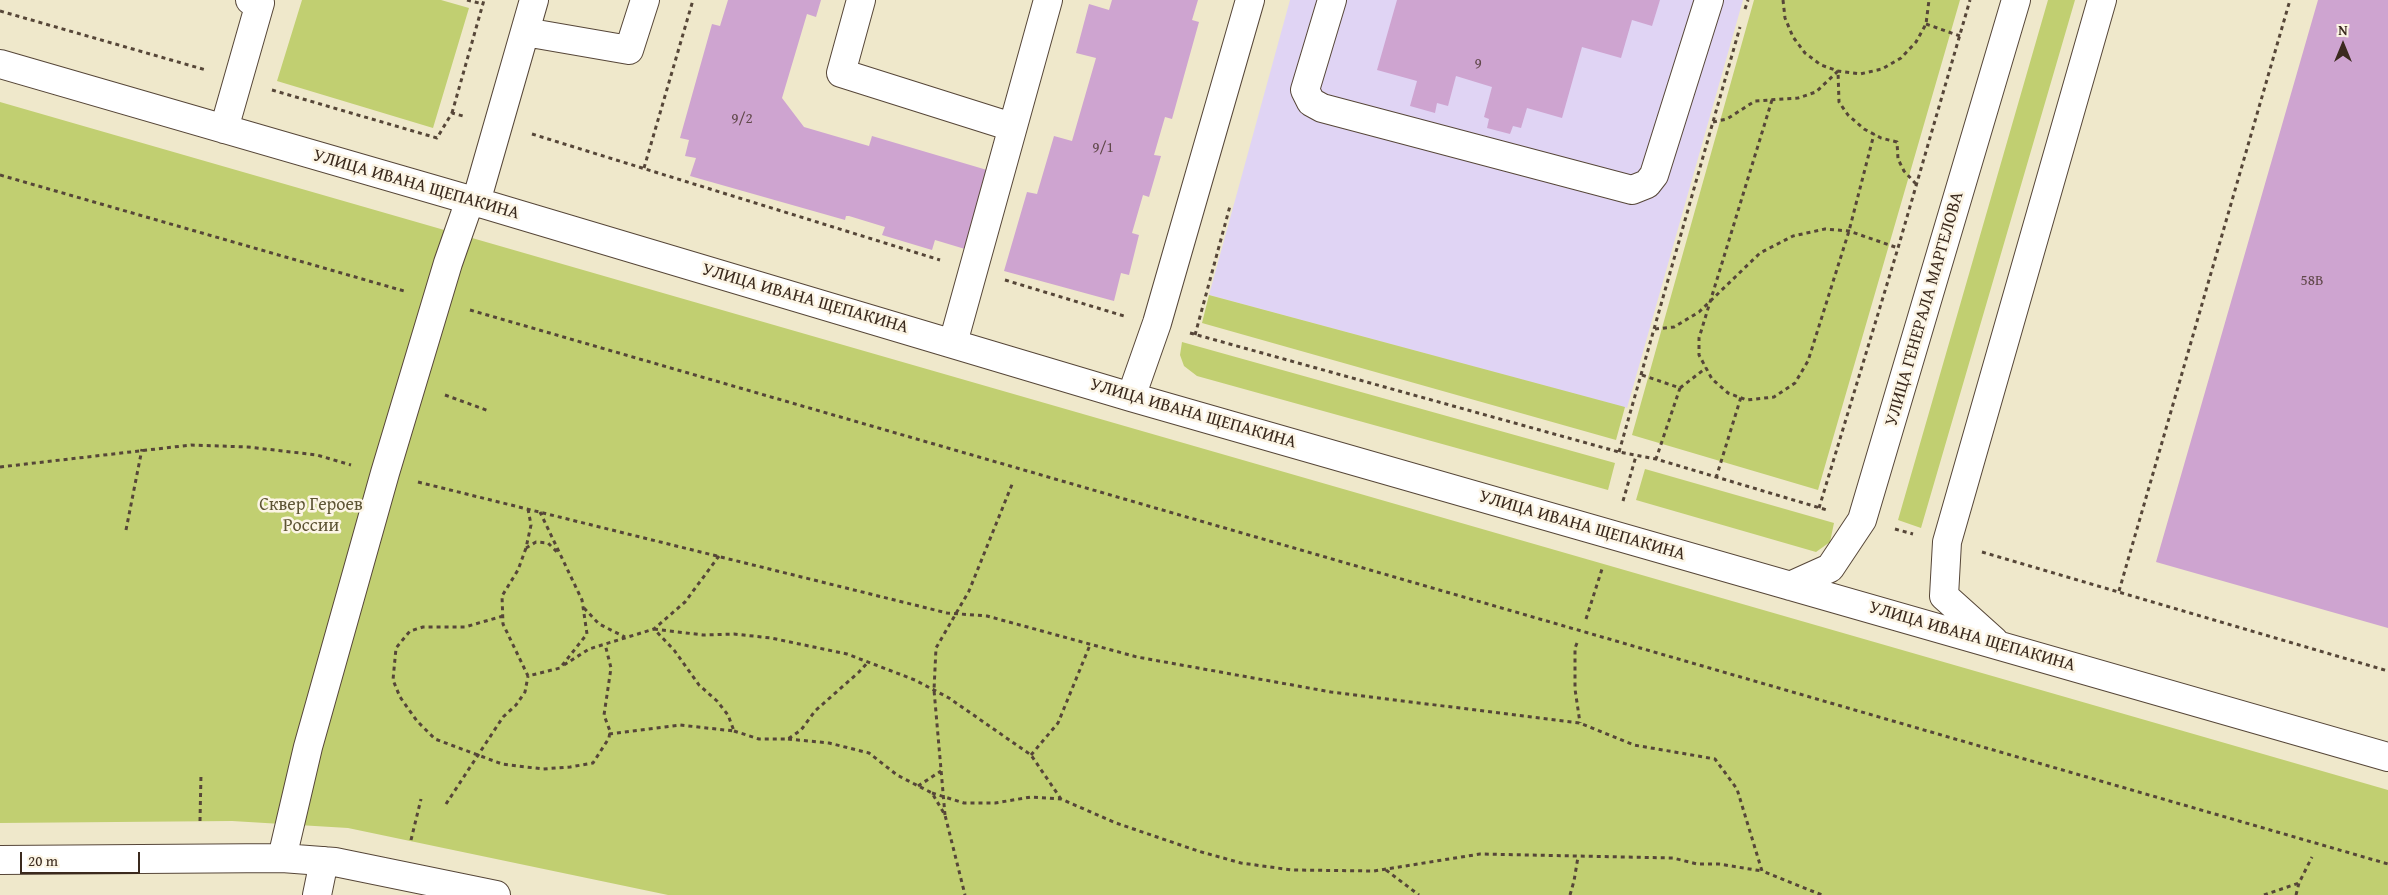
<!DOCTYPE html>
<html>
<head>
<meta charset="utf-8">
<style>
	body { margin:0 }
	#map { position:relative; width:2388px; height:895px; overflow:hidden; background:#efe8cb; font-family:"Gentium Book Plus",serif }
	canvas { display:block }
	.north { position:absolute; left:2318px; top:20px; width:50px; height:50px; -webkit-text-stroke:4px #fcf5e5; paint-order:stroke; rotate:0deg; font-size:14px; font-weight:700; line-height:20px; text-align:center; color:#3b2a1e }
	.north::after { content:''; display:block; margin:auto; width:18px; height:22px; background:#3b2a1e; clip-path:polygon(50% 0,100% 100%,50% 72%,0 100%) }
	.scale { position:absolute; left:20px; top:852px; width:120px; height:22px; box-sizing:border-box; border:2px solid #3b2a1e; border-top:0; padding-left:6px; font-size:15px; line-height:18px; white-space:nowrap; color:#3b2a1e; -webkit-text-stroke:4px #fcf5e5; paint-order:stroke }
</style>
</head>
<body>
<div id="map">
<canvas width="2388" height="895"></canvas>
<div class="north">N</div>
<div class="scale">20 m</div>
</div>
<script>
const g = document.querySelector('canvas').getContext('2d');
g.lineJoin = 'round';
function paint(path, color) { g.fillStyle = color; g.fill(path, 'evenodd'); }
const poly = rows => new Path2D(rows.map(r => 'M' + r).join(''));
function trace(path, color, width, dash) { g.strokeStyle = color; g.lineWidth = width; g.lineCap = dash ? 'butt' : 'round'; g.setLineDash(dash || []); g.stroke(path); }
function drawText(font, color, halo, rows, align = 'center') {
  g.font = font + ' "Gentium Book Plus",serif'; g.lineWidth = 5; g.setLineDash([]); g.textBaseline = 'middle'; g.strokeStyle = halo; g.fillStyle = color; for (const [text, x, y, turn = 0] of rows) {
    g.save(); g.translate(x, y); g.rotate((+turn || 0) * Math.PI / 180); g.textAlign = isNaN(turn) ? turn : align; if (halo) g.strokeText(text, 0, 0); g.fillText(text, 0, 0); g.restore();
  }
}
paint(poly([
	[1290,0,1743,0,1627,408,1209,295]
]), '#e0d4f4');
paint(poly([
	[302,0,441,0,469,8,433,128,277,81],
	[1754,0,1960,0,1818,490,1632,435],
	[2048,0,2075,0,1921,528,1898,520],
	[0,102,2388,790,2388,895,668,895,348,828,232,821,0,823],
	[1209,295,1625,407,1616,440,1202,323],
	[1182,342,1615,463,1608,490,1197,376,1184,366,1180,355],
	[1645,469,1834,523,1830,542,1816,552,1636,500]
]), '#c1cf71');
paint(poly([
	[728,0,821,0,816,17,807,14,782,98,804,127,869,146,872,136,987,170,965,249,935,240,932,250,882,235,885,227,849,216,846,216,845,220,690,176,696,158,685,156,689,140,680,138,712,24,720,26],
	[1112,0,1198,0,1192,20,1199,22,1172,119,1165,117,1154,155,1161,156,1149,197,1143,195,1132,233,1139,235,1129,275,1121,273,1114,301,1004,271,1027,192,1037,194,1054,136,1072,141,1096,58,1076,53,1089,4,1109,10],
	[1397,0,1660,0,1652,26,1632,20,1621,58,1582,47,1562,118,1527,108,1521,128,1513,126,1510,134,1487,128,1489,119,1484,117,1492,87,1456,76,1448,106,1437,103,1435,113,1410,106,1417,81,1377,70],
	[2318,0,2388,0,2388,628,2156,562]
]), '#cea4d0');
const minor = poly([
	[861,0,841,73,1012,127],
	[1332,0,1305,90,1311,102,1322,108,1632,190,1647,184,1654,175,1709,0],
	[525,32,629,50,645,0],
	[0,64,470,200,1131,397,2388,757],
	[224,129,260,3,250,0],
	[476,202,534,0],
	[953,343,1048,0],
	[1131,397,1157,323,1250,0],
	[1790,586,1830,568,1862,520,2016,0],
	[1994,641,1944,596,1947,542,2102,0],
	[282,858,308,747,385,473,448,263,470,200],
	[0,860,282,858,335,862,496,895],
	[317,895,324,861]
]);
trace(minor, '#564638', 30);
trace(poly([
	[467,0,483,4],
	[1783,0,1785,18,1793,37,1805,53,1821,65,1838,71,1860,74,1882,69,1901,58,1916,42,1926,24,1929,0],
	[1745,9,1748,0],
	[0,11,206,70],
	[1926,24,1960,36],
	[272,90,437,138,452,113,463,116],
	[1772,100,1699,338,1699,355,1712,379,1728,393,1747,400,1774,397,1795,383,1808,361,1849,231,1874,134],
	[452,113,484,0],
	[1713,122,1727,119,1755,101,1798,98,1816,92,1838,71,1839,102,1848,115,1864,129,1881,138,1897,142,1898,159,1904,171,1916,184],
	[532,134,940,260],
	[644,168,693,0],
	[0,175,404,291],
	[1005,280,1124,316],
	[470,310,2388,864],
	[1655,329,1674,327,1699,312,1760,253,1793,236,1825,229,1849,231,1898,248],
	[1190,333,1619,452,1656,459,1827,510],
	[1195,335,1230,206],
	[1642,375,1680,388,1656,459],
	[1680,388,1706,368],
	[445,395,489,411],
	[1619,452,1740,27],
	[0,467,191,445,248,447,317,455,351,465],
	[1716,478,1741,397],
	[418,482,947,613,987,616,1137,657,1331,692,1580,723,1634,745,1715,759,1737,789,1762,871,1822,895],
	[1623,501,1636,456],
	[1819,508,1898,248,1970,0],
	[528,509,531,525,526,548,518,570,502,596,503,624,528,676,560,668,587,634,582,600,540,512],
	[1895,529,1913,534],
	[126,530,142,449],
	[526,548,536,542,548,543,558,553],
	[1982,552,2388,671],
	[2119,591,2290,0],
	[584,608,599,624,625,637],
	[503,616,465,627,423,627,410,631,396,648,393,680,400,697,417,721,435,739,502,764,543,769,570,767,593,763,609,738,610,731,604,715,611,668,605,644],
	[1586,619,1602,569],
	[654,629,703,635,734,634,771,638,847,654,915,680,949,698,1031,755,1061,799],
	[1577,643,1575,648,1575,689,1580,723],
	[564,665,589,649,654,629,685,602,719,556],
	[734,731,759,739,788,739,801,730,815,711,859,672,868,662],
	[609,734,680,725,734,731,728,715,717,701,699,685,674,650,654,629],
	[788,739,829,743,869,753,897,775,932,793,945,815,965,895],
	[1031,755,1058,723,1090,645],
	[918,786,941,771],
	[932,793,964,803,995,803,1031,797,1061,799,1116,823,1198,851,1241,863,1292,870,1374,871,1480,854,1673,858,1697,864,1719,864,1762,871],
	[446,804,503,717,516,705,525,692,528,676],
	[945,815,934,690,936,648,969,591,1013,482],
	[200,821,201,774],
	[411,840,421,799],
	[1386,870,1419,895],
	[1570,895,1574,881,1578,857],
	[2264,895,2299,883],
	[2296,895,2299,883,2312,857]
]), '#564638', 3, [4, 4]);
trace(minor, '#fff', 28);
drawText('15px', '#60484a', null, [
	["9",1478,64],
	["9/2",742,119],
	["9/1",1103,148],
	["58В",2312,281]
]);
drawText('18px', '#3b2a1e', '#fcf5e5', [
	["УЛИЦА ИВАНА ЩЕПАКИНА",416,185,16],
	["УЛИЦА ИВАНА ЩЕПАКИНА",805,299,16],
	["УЛИЦА ГЕНЕРАЛА МАРГЕЛОВА",1925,309,-74],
	["УЛИЦА ИВАНА ЩЕПАКИНА",1193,414,16],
	["УЛИЦА ИВАНА ЩЕПАКИНА",1582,526,16],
	["УЛИЦА ИВАНА ЩЕПАКИНА",1972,637,16]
]);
drawText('18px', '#5c5333', '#fcf5e5', [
	["Сквер Героев",311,505],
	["России",311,526]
]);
</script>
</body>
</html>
